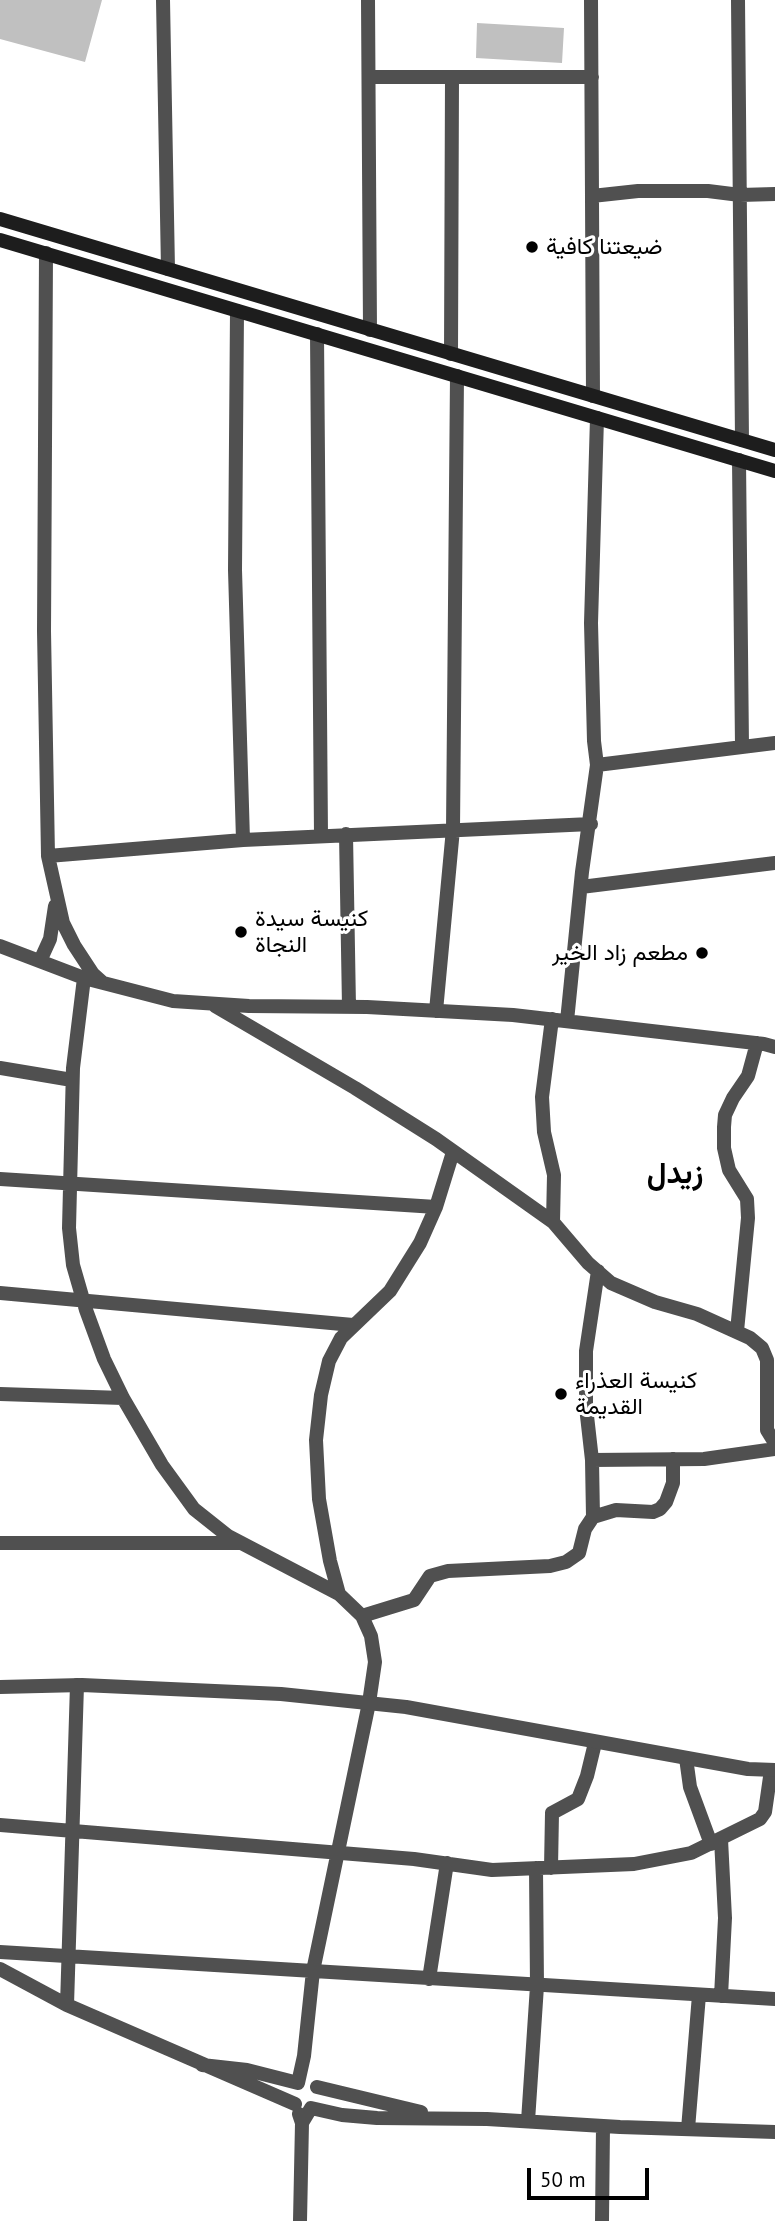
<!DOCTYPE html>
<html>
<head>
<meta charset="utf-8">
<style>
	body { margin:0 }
	#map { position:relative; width:775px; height:2221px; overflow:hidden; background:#fff; font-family:"PT Sans",sans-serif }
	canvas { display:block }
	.scale { position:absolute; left:527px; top:2168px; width:122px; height:32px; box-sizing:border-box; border:4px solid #000; border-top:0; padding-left:9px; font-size:21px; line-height:24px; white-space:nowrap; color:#000; -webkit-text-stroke:5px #fff; paint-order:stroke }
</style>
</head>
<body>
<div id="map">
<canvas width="775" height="2221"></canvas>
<div class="scale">50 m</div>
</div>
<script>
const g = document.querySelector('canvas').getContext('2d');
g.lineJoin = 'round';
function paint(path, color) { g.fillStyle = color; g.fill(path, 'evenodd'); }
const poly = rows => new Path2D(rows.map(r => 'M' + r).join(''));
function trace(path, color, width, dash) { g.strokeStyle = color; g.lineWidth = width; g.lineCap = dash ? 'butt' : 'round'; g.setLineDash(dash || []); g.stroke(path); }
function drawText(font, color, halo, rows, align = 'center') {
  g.font = font + ' "PT Sans",Vazirmatn,sans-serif'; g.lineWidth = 6; g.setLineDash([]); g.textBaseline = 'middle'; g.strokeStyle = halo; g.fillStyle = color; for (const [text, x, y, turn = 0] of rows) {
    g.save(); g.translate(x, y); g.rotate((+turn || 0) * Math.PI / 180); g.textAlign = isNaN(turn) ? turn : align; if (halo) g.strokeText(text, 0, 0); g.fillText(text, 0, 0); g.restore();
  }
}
paint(poly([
	[0,0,102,0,85,62,0,39],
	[477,23,564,28,562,63,476,58]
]), '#c0c0c0');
trace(poly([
	[163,0,168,269],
	[368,0,370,330],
	[591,0,593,396],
	[738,0,742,440],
	[369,77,592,77],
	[592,196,638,191,708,191,740,195,775,194],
	[46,253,44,631,48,856,63,923,74,945,93,974,103,983],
	[237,311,235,570,243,840],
	[317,334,321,836],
	[451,354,452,77],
	[739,460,742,747],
	[597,765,775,743],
	[346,834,349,1007],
	[48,856,243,840,591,824],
	[581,887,775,863],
	[0,946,84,978,173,1001,249,1006,367,1007,513,1015,764,1044,775,1047],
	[40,961,50,939,55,906],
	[84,978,73,1068,69,1228,73,1265,86,1310,104,1359,123,1398,162,1465,194,1509,228,1536,339,1594,362,1616,371,1636,375,1662,369,1703,313,1971,304,2056,298,2083,247,2070,202,2065],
	[215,1006,355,1088,436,1139,553,1222,588,1263,611,1283,655,1302,697,1314,750,1338,762,1348,767,1360,767,1430,775,1443],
	[436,1011,453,829,457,376],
	[552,1019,542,1097,544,1132,554,1175,553,1222],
	[567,1021,582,872,597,765,594,741,591,623,597,418],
	[0,1068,72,1080],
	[0,1179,436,1207],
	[0,1293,353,1325],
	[737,1331,748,1218,747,1199,729,1170,724,1148,724,1127,725,1115,733,1098,748,1076,757,1043],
	[0,1394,123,1398],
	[592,1460,704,1459,775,1449],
	[593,1517,592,1460,586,1407,586,1351,598,1271],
	[0,1543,240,1543],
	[339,1594,330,1561,319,1499,316,1440,321,1395,329,1361,341,1338,390,1291,420,1243,436,1207,453,1152],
	[362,1616,414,1600,430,1576,448,1571,550,1566,566,1562,579,1553,585,1529,593,1517,616,1510,653,1512,660,1509,666,1502,673,1483,673,1459],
	[686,1758,690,1787,711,1844],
	[0,1825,414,1859,492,1870,634,1864,691,1853,760,1819,765,1812,771,1770],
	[551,1868,552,1813,578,1799,587,1776,595,1743],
	[0,1952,775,1999],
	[0,1969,67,2005,295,2104],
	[429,1979,447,1863],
	[721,1996,725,1918,721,1839],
	[67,2005,77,1685],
	[317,2087,421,2112],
	[299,2114,302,2123,300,2221],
	[528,2121,537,1986,536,1868],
	[302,2123,311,2108,342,2115,377,2118,487,2119,620,2127,775,2132],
	[688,2129,699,1995],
	[602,2221,603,2126]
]), '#505050', 14);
trace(poly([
	[0,1687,82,1685,281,1694,406,1707,748,1769,775,1770]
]), '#505050', 14);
trace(poly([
	[0,219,775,450],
	[0,240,775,471]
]), '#1d1d1d', 14);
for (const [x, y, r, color] of [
	[532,247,7,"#000"],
	[241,932,7,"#000"],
	[702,953,7,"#000"],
	[561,1394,7,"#000"]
]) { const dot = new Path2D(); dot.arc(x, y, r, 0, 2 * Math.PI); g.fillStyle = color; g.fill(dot); trace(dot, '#fff', 2.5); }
drawText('23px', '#000', '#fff', [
	["ضيعتنا كافية",546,247],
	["كنيسة سيدة",255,919],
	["النجاة",255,945],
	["مطعم زاد الخير",688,953,"right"],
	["كنيسة العذراء",575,1381],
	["القديمة",575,1407]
], 'left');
drawText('bold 30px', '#000', '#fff', [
	["زيدل",675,1174]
]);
</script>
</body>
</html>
